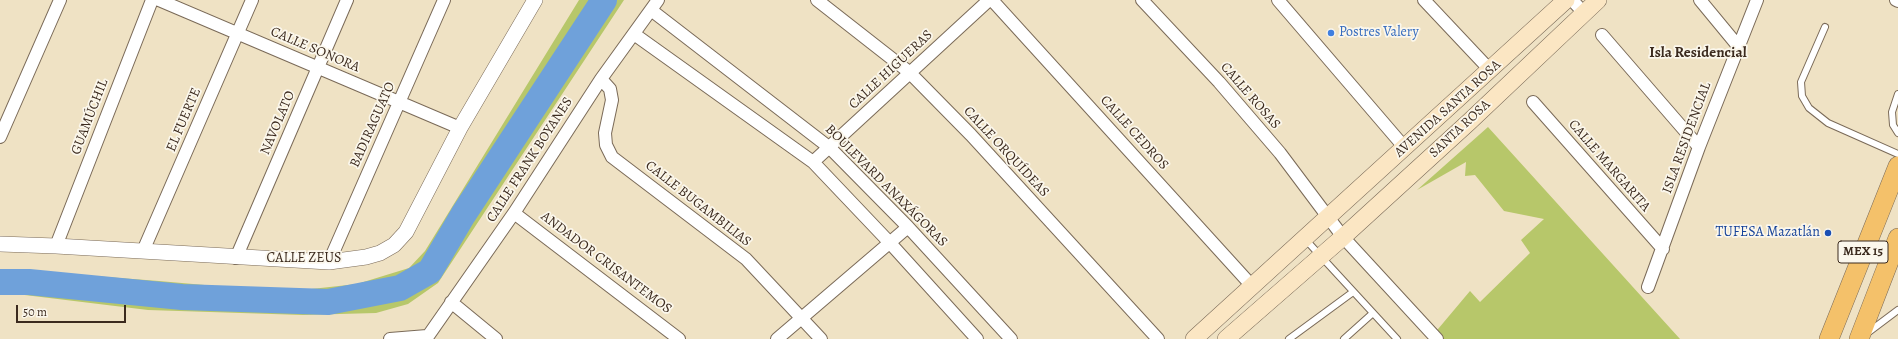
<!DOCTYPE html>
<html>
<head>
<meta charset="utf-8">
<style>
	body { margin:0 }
	#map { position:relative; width:1898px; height:339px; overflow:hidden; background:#efe2c4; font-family:Alegreya,serif }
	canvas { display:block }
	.scale { position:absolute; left:16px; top:305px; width:110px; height:18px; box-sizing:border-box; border:2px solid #3b2a1e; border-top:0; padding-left:5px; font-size:12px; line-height:14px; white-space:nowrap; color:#3b2a1e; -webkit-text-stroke:3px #fbf7ec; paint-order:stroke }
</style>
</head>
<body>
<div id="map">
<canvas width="1898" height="339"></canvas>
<div class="scale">50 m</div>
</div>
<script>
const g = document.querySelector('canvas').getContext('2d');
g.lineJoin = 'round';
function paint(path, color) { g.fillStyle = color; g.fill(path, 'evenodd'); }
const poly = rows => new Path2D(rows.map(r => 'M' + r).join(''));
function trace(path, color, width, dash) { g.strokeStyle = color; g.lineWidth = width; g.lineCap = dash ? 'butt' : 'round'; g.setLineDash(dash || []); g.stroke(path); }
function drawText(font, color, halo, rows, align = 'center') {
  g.font = font + ' Alegreya,serif'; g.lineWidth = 3.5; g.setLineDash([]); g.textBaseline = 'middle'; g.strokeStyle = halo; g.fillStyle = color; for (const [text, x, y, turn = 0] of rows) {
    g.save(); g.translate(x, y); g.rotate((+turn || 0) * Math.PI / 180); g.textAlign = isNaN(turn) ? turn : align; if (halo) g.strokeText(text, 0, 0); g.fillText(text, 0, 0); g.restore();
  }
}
paint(poly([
	[579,0,624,0,438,283,408,304,376,313,303,315,148,310,0,292,0,271,15,270,159,281,284,292,357,284,409,268,425,251],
	[1488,127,1680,339,1437,339,1433,335,1470,291,1480,302,1530,253,1521,240,1544,219,1504,211,1475,175,1465,176,1466,162,1417,190]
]), '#b7c76a');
trace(poly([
	[0,282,29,282,182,297,328,302,400,288,430,271,463,215,604,0]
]), '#6fa1da', 26);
const service = poly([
	[1825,27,1801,82,1802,96,1809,108,1828,123,1898,154],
	[1898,94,1892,112,1893,125,1898,133],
	[1305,239,1397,339],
	[1866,334,1898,310],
	[1289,339,1353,292],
	[1344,339,1373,313]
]);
const minor = poly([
	[159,0,460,128],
	[817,0,909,72,971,135,1158,339],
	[992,0,1252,286],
	[1142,0,1219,82,1280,153,1343,237,1437,339],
	[1278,0,1405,148],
	[1424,0,1490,70],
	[1572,0,1584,13],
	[1700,0,1738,46],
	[1896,0,1898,1],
	[651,10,830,148,908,227,1011,339],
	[634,34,813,162,890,243,977,339],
	[1602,35,1699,147],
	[601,79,610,89,612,100,605,133,606,145,612,157,746,259,821,339],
	[1533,102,1663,249],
	[0,137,60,0],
	[813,162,989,0],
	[514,213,679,339],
	[56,246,152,0],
	[143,251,252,0],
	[236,258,347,0],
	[329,262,444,0],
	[1648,287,1699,147,1757,0],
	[451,302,496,339],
	[390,339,427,336],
	[426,339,514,213,601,79,658,0],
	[777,339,908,227]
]);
const tertiary = poly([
	[0,244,56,246,329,262,366,257,380,253,394,245,406,232,460,128,535,0]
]);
const secondary = poly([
	[1194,339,1566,0],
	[1226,339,1343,237,1469,122,1598,0]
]);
const primary = poly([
	[1829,339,1898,166],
	[1859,339,1898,238]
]);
trace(service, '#7a6a58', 8);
trace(minor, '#7a6a58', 14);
trace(tertiary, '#7a6a58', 16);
trace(secondary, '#7a6a58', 18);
trace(primary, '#7a6a58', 20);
trace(service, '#fff', 6);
trace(minor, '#fff', 12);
trace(tertiary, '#fff', 15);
trace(secondary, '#fbe6c3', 17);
trace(primary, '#f4c16a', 19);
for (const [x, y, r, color] of [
	[1331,33,4,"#3f7fe0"],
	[1828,233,4,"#1a4fb4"]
]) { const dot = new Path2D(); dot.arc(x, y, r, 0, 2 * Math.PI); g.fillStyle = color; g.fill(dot); trace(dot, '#fbf7ec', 1.5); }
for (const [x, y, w] of [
	[1863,252,50]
]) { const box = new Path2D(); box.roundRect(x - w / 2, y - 11, w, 22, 3); g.fillStyle = '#fbf7ec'; g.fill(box); trace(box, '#3b2a1e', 1); }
drawText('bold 13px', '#3b2a1e', null, [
	["MEX 15",1863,252]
]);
drawText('14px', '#366cbe', '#fbf7ec', [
	["Postres Valery",1339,33]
], 'left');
drawText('14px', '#3b2a1e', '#fbf7ec', [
	["CALLE SONORA",315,50,23],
	["CALLE HIGUERAS",891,70,-43],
	["CALLE ROSAS",1250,96,49],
	["AVENIDA SANTA ROSA",1448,109,-42],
	["GUAMÚCHIL",90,117,-69],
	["EL FUERTE",184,120,-67],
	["NAVOLATO",278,123,-67],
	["BADIRAGUATO",373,125,-66],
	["SANTA ROSA",1460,129,-43],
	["CALLE CEDROS",1134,133,48],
	["ISLA RESIDENCIAL",1687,138,-70],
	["CALLE ORQUÍDEAS",1006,152,47],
	["CALLE FRANK BOYANES",530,160,-57],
	["CALLE MARGARITA",1609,166,49],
	["BOULEVARD ANAXÁGORAS",886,186,45],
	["CALLE BUGAMBILIAS",698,204,38],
	["CALLE ZEUS",304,259],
	["ANDADOR CRISANTEMOS",606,263,37]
]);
drawText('14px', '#164399', '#fbf7ec', [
	["TUFESA Mazatlán",1820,233]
], 'right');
drawText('bold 15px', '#3b2a1e', '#fbf7ec', [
	["Isla Residencial",1698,53]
]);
</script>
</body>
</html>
